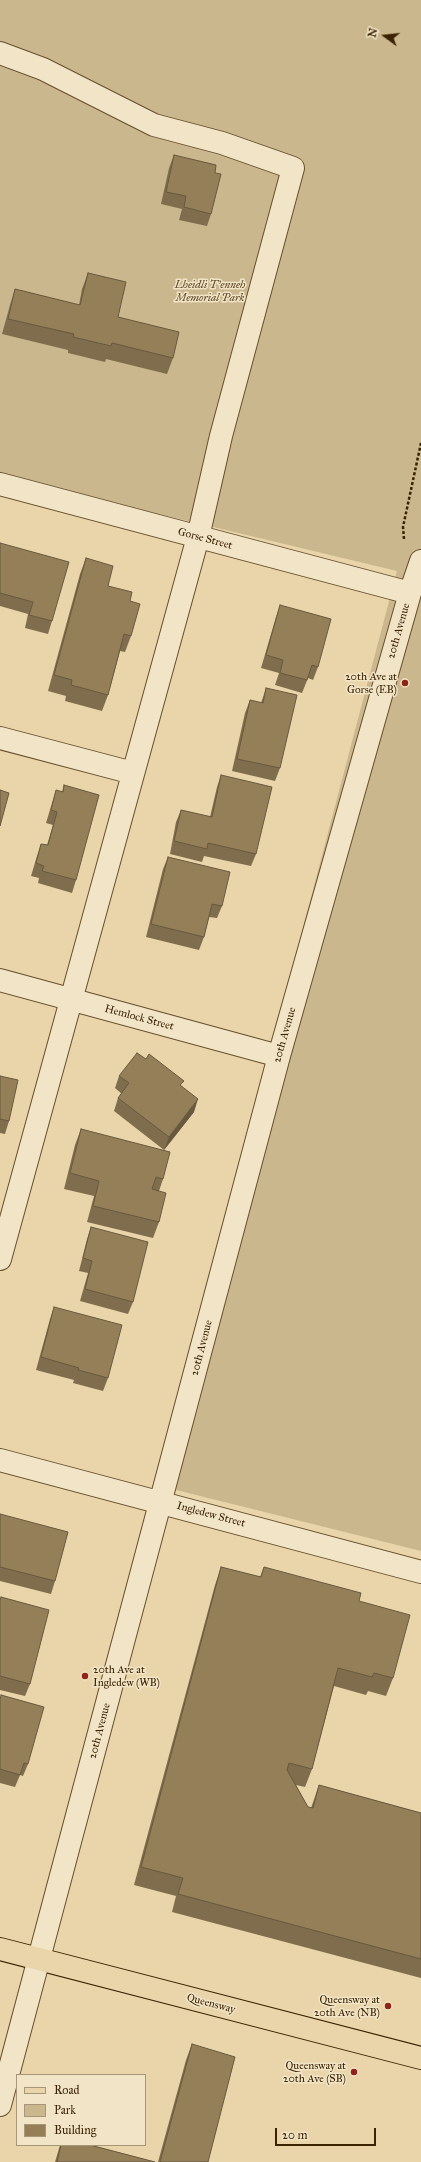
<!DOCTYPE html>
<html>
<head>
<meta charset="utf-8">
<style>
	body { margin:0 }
	#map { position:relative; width:421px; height:2162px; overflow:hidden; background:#e9d5a9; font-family:"IM FELL Great Primer",serif }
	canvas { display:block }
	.legend { position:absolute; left:16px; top:2074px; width:130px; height:72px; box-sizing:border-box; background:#f1e4c7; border:1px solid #a89678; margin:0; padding:5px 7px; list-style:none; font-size:12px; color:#3a2202 }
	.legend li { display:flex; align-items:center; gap:8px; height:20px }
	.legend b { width:20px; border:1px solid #a89678 }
	.north { position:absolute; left:365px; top:16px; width:40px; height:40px; -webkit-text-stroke:3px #f1e4c7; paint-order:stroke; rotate:285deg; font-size:11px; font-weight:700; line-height:16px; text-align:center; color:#3a2202 }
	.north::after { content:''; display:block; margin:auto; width:14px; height:18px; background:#3a2202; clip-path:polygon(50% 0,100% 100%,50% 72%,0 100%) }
	.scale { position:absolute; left:275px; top:2128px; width:101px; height:18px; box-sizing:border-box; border:2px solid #3a2202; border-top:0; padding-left:5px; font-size:12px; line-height:14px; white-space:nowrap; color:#3a2202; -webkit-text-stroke:3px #f1e4c7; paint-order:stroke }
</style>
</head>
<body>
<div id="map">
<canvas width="421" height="2162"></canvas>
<ul class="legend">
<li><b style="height:5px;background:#e9d5a9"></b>Road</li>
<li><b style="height:11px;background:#cbb78d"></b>Park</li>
<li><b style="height:11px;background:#957f59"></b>Building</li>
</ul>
<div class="north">N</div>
<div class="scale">20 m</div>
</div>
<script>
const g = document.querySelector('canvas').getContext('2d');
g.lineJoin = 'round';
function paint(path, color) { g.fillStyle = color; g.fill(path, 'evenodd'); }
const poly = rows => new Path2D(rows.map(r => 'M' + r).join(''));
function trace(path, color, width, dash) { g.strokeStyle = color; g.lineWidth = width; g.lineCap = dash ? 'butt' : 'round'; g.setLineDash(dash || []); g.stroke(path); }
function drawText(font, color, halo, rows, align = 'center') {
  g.font = font + ' "IM FELL Great Primer",serif'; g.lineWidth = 3; g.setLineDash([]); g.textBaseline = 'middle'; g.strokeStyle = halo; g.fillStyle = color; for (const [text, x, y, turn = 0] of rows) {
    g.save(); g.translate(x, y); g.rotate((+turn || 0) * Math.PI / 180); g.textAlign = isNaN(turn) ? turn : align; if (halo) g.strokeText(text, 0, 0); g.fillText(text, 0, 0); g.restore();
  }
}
paint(poly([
	[0,0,421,0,421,1551,156,1485,397,571,0,476]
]), '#cbb78d');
const minor = poly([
	[0,53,43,69,154,125,222,143,293,168,221,436,198,537,0,1259],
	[0,484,410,593],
	[0,738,133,773],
	[0,980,279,1056],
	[0,1460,421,1572],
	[0,2105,279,1056,410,593,421,561]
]);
const major = poly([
	[0,1949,421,2058]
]);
trace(minor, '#664f2c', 24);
trace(major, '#3a2202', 24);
trace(poly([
	[404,539,403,527,421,443]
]), '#3a2202', 2.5, [3, 2]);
trace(minor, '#f1e4c7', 22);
trace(major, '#e9d5a9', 22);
paint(poly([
	[174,155,215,173,211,214,207,226,179,220,182,209,161,204,169,168],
	[88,273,118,317,173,358,167,374,106,359,105,362,68,353,68,350,2,334,10,305,15,289,79,305,82,289],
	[0,543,52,621,48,634,25,628,28,614,0,606],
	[86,558,108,586,130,601,131,636,125,652,120,651,108,695,102,711,65,701,66,696,48,691,80,574],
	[280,605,318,667,313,680,308,678,302,693,275,685,279,673,261,668,276,617],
	[266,688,280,768,275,781,232,771,245,713,250,700,261,703],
	[221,775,256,854,251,866,204,856,202,862,170,854,176,822,181,810,210,817,217,787],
	[64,785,76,880,72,893,38,883,39,878,31,876,37,856,41,844,47,845,53,825,46,823,52,803,56,790,62,792],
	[168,857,222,906,217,918,209,917,204,937,199,950,146,937,163,869],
	[0,1076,9,1121,5,1134,0,1133],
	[119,1076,182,1086,194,1112,164,1150,114,1111,118,1098,122,1094,115,1088],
	[81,1129,163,1179,159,1191,159,1222,153,1238,87,1222,94,1196,64,1189,75,1145],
	[91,1227,133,1302,128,1314,80,1301,88,1273,79,1271,87,1239],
	[54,1307,108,1378,103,1391,73,1383,74,1380,36,1370,50,1319],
	[0,1514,55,1581,51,1594,0,1581],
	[221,1567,260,1577,264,1567,359,1601,393,1678,386,1696,368,1691,366,1695,334,1686,312,1769,305,1787,296,1785,308,1807,311,1808,319,1785,421,1813,421,1978,172,1912,176,1896,134,1885,215,1585],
	[0,1600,30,1684,25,1696,0,1690],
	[0,1699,28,1764,23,1776,20,1775,15,1787,0,1783],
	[192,2044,208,2162,158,2162,186,2060],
	[60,2145,90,2145,155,2162,55,2162]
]), '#806d4d');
paint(poly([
	[198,1099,194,1112,164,1150,169,1137]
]), '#68593e');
const building = poly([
	[174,155,216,165,215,173,221,174,211,214,184,207,186,196,166,192,174,155],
	[88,273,126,282,118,317,179,332,173,358,112,343,111,346,73,337,74,334,8,319,15,289,80,305,88,273],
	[0,543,69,562,52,621,29,615,33,602,0,593,0,543],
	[86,558,113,566,108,586,132,592,130,601,140,604,131,636,124,634,108,695,71,685,72,680,54,675,86,558],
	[280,605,331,619,318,667,312,665,307,680,280,673,283,660,266,655,280,605],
	[266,688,297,695,280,768,237,759,250,700,263,703,266,688],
	[221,775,272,787,256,854,208,843,207,849,174,841,181,810,212,817,221,775],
	[64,785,99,795,76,880,42,871,44,866,36,863,41,844,48,845,57,812,51,810,56,790,63,792,64,785],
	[0,790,9,793,0,826,0,790],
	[168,857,230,872,222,906,212,904,204,937,151,924,168,857],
	[137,1053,146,1059,149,1054,184,1081,180,1085,198,1099,169,1137,118,1098,129,1083,119,1076,137,1053],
	[0,1076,18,1080,9,1121,0,1119,0,1076],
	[81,1129,170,1152,163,1179,156,1177,152,1189,166,1193,159,1222,93,1206,99,1181,70,1173,81,1129],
	[91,1227,148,1242,133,1302,85,1289,92,1261,83,1258,91,1227],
	[54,1307,122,1325,108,1378,78,1370,79,1368,41,1357,54,1307],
	[0,1514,68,1532,55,1581,0,1567,0,1514],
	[221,1567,261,1577,264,1567,361,1593,359,1601,410,1615,393,1678,374,1673,372,1677,338,1668,312,1769,289,1763,287,1770,308,1807,313,1808,319,1785,421,1813,421,1959,178,1894,183,1878,141,1867,221,1567],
	[1,1597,49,1610,30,1684,0,1676,0,1601,1,1597],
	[1,1695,44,1707,28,1764,24,1763,20,1775,0,1769,0,1700,1,1695],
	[192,2044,235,2057,208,2162,160,2162,192,2044],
	[61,2145,90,2145,155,2162,57,2162,61,2145]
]);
paint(building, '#957f59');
trace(building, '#68593e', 1);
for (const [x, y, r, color] of [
	[405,683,4,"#8f2418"],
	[85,1676,4,"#8f2418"],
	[388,2006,4,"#8f2418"],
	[354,2072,4,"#8f2418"]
]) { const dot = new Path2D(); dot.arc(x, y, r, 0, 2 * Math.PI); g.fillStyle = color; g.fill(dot); trace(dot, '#f1e4c7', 1.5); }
drawText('italic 11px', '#5e4725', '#f1e4c7', [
	["Lheidli T'enneh",210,285],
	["Memorial Park",210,298]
]);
drawText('11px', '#3a2202', '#f1e4c7', [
	["Gorse Street",205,539,15],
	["20th Avenue",399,631,-74],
	["Hemlock Street",139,1018,15],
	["20th Avenue",285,1035,-74],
	["20th Avenue",202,1348,-75],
	["Ingledew Street",211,1515,15],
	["20th Avenue",100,1731,-75],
	["Queensway",211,2004,15]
]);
drawText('11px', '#3a2202', '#f1e4c7', [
	["20th Ave at",397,677],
	["Gorse (EB)",397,690],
	["20th Ave at",93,1670,"left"],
	["Ingledew (WB)",93,1683,"left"],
	["Queensway at",380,2000],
	["20th Ave (NB)",380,2013],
	["Queensway at",346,2066],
	["20th Ave (SB)",346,2079]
], 'right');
</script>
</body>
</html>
